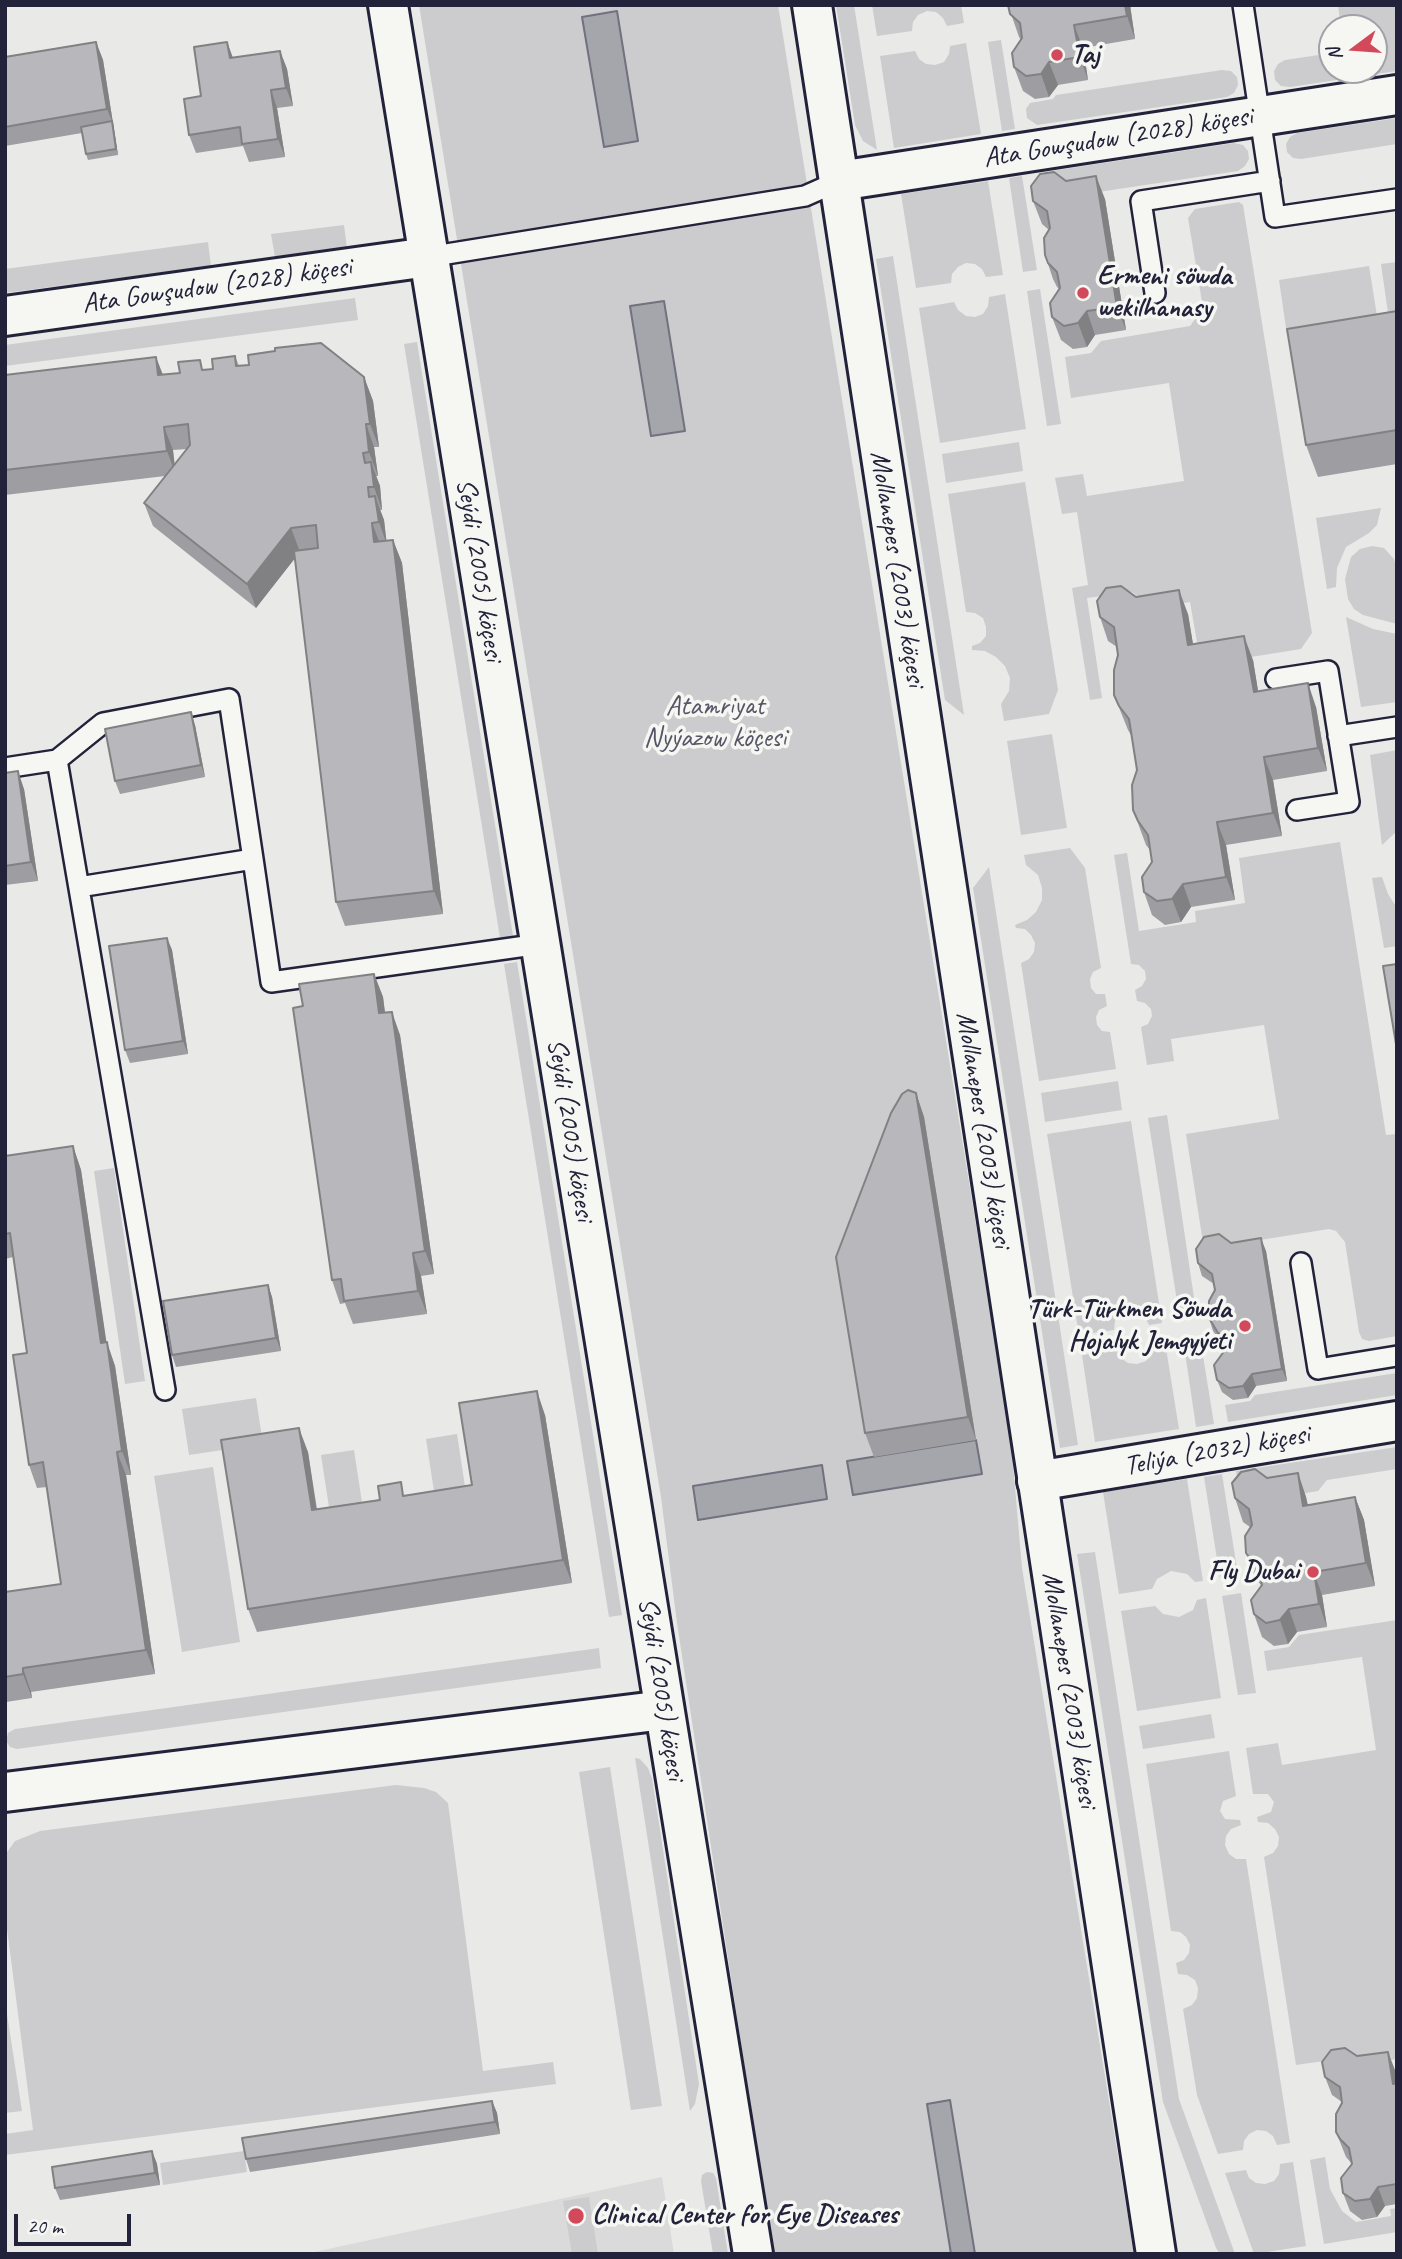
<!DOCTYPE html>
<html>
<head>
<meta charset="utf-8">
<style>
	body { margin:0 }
	#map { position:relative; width:1402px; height:2259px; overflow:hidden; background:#e9e9e7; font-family:Caveat,sans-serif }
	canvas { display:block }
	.frame { position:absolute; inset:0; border:7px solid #22223b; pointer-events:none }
	.north { position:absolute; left:1318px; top:14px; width:70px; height:70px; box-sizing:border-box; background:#f6f6f2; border:2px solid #a1a1a9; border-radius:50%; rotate:254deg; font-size:19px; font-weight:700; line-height:28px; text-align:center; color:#22223b }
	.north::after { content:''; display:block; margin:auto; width:24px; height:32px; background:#d1495b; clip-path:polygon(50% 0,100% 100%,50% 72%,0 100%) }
	.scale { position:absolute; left:14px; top:2214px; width:117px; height:32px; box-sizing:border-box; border:4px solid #22223b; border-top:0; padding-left:9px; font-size:21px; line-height:24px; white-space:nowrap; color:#22223b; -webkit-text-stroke:5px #f6f6f2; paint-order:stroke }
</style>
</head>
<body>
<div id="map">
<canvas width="1402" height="2259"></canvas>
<div class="frame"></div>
<div class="north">N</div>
<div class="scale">20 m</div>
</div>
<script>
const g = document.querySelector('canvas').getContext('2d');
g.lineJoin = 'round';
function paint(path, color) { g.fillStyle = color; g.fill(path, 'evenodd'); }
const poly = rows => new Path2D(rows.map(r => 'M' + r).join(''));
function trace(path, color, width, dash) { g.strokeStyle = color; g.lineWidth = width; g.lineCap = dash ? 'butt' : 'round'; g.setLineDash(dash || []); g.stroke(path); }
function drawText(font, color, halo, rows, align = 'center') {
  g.font = font + ' Caveat,sans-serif'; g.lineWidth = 7; g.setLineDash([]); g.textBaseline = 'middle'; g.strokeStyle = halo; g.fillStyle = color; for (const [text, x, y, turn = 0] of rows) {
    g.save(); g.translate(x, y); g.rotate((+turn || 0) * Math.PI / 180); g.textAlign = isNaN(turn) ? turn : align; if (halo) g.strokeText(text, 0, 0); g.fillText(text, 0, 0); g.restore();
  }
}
paint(poly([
	[662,2177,674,2254,305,2254]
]), '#dadada');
paint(poly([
	[419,5,778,5,1011,1441,1022,1568,1134,2254,773,2254,677,1623,661,1497],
	[836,5,854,5,877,150,863,141,855,125],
	[872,5,961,5,964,23,947,26,943,18,936,12,927,11,918,15,913,22,912,31,877,36],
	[1338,5,1397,5,1397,71,1290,87,1281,86,1275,80,1274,71,1278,64,1285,60,1332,53,1332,70,1374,70,1374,28,1341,28],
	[1001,40,1015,129,1002,131,988,42],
	[966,43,981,134,894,148,880,56,915,51,919,59,926,64,935,65,944,62,949,54,950,46],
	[1222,70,1231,71,1237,77,1238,85,1234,93,1227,97,1037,125,1027,118,1026,109,1030,103,1053,99,1056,95],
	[1397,118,1397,144,1301,159,1293,158,1287,152,1286,144,1290,137,1297,133],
	[1234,143,1243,145,1248,151,1249,159,1245,166,1238,171,1072,196,1037,183,1045,172],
	[1022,176,1037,270,1023,272,1009,178],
	[988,181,1003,275,986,277,982,269,975,264,966,263,958,267,952,274,951,283,916,288,901,194],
	[1239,202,1243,205,1312,633,1301,649,1201,665,1190,602,1154,608,1132,592,1087,598,1102,698,1090,700,1072,588,1088,585,1077,512,1062,514,1055,478,1083,474,1087,496,1184,481,1169,383,1071,398,1065,357,1091,353,1101,341,1190,326,1203,308,1188,218,1195,209],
	[344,225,347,248,275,257,271,234],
	[208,242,211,266,5,293,5,269],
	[893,256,964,715,945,700,876,259],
	[1397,262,1397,318,1389,320,1381,264],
	[1369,266,1378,322,1287,335,1279,280],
	[1040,289,1061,424,1047,426,1027,291],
	[1005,294,1026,429,940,443,919,308,954,302,958,310,966,316,975,317,983,314,988,306,989,297],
	[355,298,358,320,5,366,5,345],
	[417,342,513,936,500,938,404,344],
	[1019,442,1023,471,946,483,942,454],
	[1025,482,1058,690,1049,714,1004,721,1001,704,1009,691,1010,678,1005,666,996,657,985,651,972,650,972,646,980,643,986,636,986,627,983,618,975,613,966,612,948,494],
	[1381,508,1377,525,1369,533,1346,547,1337,568,1336,587,1327,589,1316,518],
	[1372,546,1384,548,1394,559,1397,571,1397,624,1363,615,1354,609,1348,599,1345,579,1351,557,1360,549],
	[1346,617,1373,629,1397,634,1397,702,1361,707],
	[1052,734,1067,828,1021,835,1007,741],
	[1397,750,1397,831,1382,845,1370,755],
	[1340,842,1386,1135,1397,1134,1397,1336,1369,1341,1362,1339,1359,1332,1345,1242,1336,1231,1329,1229,1204,1249,1186,1134,1279,1119,1264,1025,1171,1039,1174,1061,1147,1065,1141,1027,1148,1024,1152,1016,1151,1009,1145,1003,1137,1001,1135,990,1142,986,1146,979,1145,971,1139,965,1131,964,1114,855,1127,853,1139,931,1196,922,1195,911,1245,903,1239,858],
	[1070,848,1085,868,1101,968,1093,972,1090,979,1091,988,1096,994,1105,994,1107,1006,1099,1010,1096,1017,1097,1025,1102,1031,1110,1032,1116,1069,1039,1081,1021,963,1029,959,1034,952,1035,943,1031,935,1025,929,1016,928,1015,925,1027,920,1036,912,1042,900,1042,888,1038,875,1026,865,1024,855],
	[989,867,1078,1445,1060,1448,973,888],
	[1382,877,1388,894,1397,908,1397,946,1384,948,1372,878],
	[517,962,622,1615,609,1617,504,964],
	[1118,1081,1122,1110,1045,1122,1041,1093],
	[1167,1115,1197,1318,1180,1320,1148,1118],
	[1131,1121,1162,1323,1149,1325,1145,1317,1138,1311,1129,1310,1121,1314,1115,1321,1114,1330,1079,1335,1047,1134],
	[114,1168,145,1381,125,1384,94,1171],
	[1200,1337,1214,1424,1196,1427,1183,1339],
	[1165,1342,1179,1429,1095,1442,1082,1355,1117,1350,1121,1358,1128,1363,1137,1364,1146,1361,1151,1353,1152,1345],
	[1397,1373,1397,1395,1228,1422,1225,1405,1250,1401,1255,1395],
	[256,1398,263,1444,189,1455,182,1409],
	[457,1434,468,1506,437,1511,426,1439],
	[1397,1447,1397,1469,1327,1480,1318,1491,1277,1498,1240,1493,1236,1471],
	[354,1450,365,1522,332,1527,321,1455],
	[213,1467,240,1642,182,1652,154,1476],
	[1222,1474,1238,1575,1220,1578,1204,1477],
	[1187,1479,1203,1581,1195,1582,1187,1574,1171,1571,1157,1579,1152,1589,1119,1594,1103,1492],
	[1095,1552,1179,2099,1235,2254,1220,2254,1216,2248,1163,2102,1077,1554],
	[1241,1593,1256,1693,1238,1695,1222,1596],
	[1206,1598,1221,1698,1137,1711,1121,1611,1155,1606,1163,1614,1179,1617,1193,1610,1197,1600],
	[1397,1620,1397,2059,1370,2063,1352,2057,1296,2065,1264,1857,1273,1853,1278,1846,1279,1837,1275,1829,1268,1823,1258,1822,1257,1817,1271,1812,1274,1802,1268,1794,1253,1794,1246,1748,1278,1743,1282,1765,1376,1750,1362,1657,1267,1671,1264,1651,1289,1647,1299,1635],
	[599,1648,601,1668,17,1749,10,1747,6,1741,8,1733,15,1729],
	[1211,1714,1215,1738,1143,1749,1139,1726],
	[1229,1751,1236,1796,1223,1801,1220,1811,1225,1819,1240,1820,1241,1825,1231,1829,1226,1836,1225,1845,1229,1854,1236,1859,1246,1859,1290,2143,1277,2145,1273,2136,1266,2131,1257,2130,1249,2134,1244,2141,1243,2150,1218,2154,1197,2095,1183,2009,1192,2005,1197,1998,1198,1988,1195,1980,1187,1975,1178,1974,1176,1963,1184,1960,1189,1953,1190,1945,1186,1937,1180,1932,1171,1931,1146,1764],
	[635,1758,640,1759,648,1768,652,1778,699,2084,695,2104,690,2111],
	[610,1767,662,2106,631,2110,579,1772],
	[396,1785,424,1788,436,1792,448,1803,483,2071,553,2062,556,2084,5,2155,5,2134,33,2130,5,1913,5,1855,15,1841,40,1831],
	[5,2001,22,2111,5,2113],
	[244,2151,247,2172,163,2185,160,2163],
	[1325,2157,1330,2189,1342,2211,1356,2222,1391,2216,1390,2209,1397,2208,1397,2232,1324,2244,1310,2160],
	[1293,2162,1306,2246,1254,2254,1225,2173,1246,2170,1249,2178,1256,2183,1265,2184,1274,2181,1279,2174,1280,2164],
	[707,2172,713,2173,716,2178,728,2254,713,2254,701,2181,702,2175],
	[589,2197,598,2254,572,2254,563,2201]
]), '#ccccce');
const water = poly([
	[617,11,638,141,604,147,582,17,617,11],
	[664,301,685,431,651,436,630,306,664,301],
	[976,1440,982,1474,853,1495,847,1461,976,1440],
	[822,1465,827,1499,698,1520,693,1486,822,1465],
	[950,2100,975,2254,951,2254,927,2104,950,2100]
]);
paint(water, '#a5a5ac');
trace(water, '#71717f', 2);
const lane = poly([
	[1243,5,1275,217,1397,199],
	[428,257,805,196,839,181],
	[1155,293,1141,201,1270,181],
	[1276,679,1328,671,1349,802,1297,810],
	[1338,736,1397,727],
	[57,760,165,1390],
	[5,768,57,760,103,723,229,699,253,859],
	[79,887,253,859,271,982,540,944],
	[1301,1263,1318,1369,1397,1356]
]);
const street = poly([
	[839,181,1397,95],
	[5,316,428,257],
	[1037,1481,1397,1421],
	[5,1792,664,1710]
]);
const secondary = poly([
	[388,5,753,2254],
	[812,5,1156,2254]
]);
trace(lane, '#22223b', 24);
trace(street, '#22223b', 44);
trace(secondary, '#22223b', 44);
trace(lane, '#f6f6f2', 19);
trace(street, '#f6f6f2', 38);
trace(secondary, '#f6f6f2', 38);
paint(poly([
	[1008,5,1130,5,1135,39,1083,48,1088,80,1058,85,1049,97,1035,99,1023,91,1014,67,1021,40,1019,37],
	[96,42,103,60,118,155,88,160,86,154,82,133,5,146,5,57],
	[227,42,233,58,280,51,287,69,293,106,277,108,285,157,249,162,243,146,196,153,189,135,201,96],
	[1066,181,1105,199,1126,330,1095,335,1087,347,1073,349,1061,340,1052,317,1059,289,1057,287,1053,279,1045,255,1049,230,1042,224,1033,201],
	[1397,311,1397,464,1318,477,1306,445],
	[235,356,239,366,364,377,373,401,379,447,374,447,378,476,376,476,380,486,382,510,380,510,384,520,386,540,393,540,402,563,443,914,345,926,336,902,295,557,256,608,153,526,144,503,165,476,5,495,5,375,163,375,213,369],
	[187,449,174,465,173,450],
	[1188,614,1193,644,1253,660,1258,691,1316,707,1327,771,1273,780,1282,836,1226,845,1235,900,1191,907,1181,922,1165,925,1152,915,1144,892,1152,862,1150,850,1146,845,1133,810,1137,770,1131,735,1128,730,1114,695,1118,655,1117,647,1108,641,1100,617],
	[195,725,205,777,120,794,115,781],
	[5,773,24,789,38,881,5,885],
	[167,938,172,950,188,1054,130,1063,125,1050],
	[374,974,383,997,385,1013,400,1035,434,1274,421,1276,427,1314,353,1324,345,1303,340,1304,332,1280,303,1006],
	[916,1093,924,1117,976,1440,874,1457,865,1433],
	[73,1146,81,1170,106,1342,115,1366,131,1475,126,1475,155,1674,31,1692,32,1698,6,1702,5,1592,61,1584,47,1487,37,1488,29,1465,27,1353,13,1257,5,1259,5,1156],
	[1231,1243,1266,1251,1287,1381,1256,1386,1248,1398,1233,1400,1222,1392,1217,1380,1225,1350,1224,1346,1213,1331,1209,1318,1215,1290,1214,1284,1202,1276,1198,1263],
	[268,1285,272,1297,281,1351,176,1367,172,1355],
	[545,1415,572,1583,257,1632,248,1609,308,1452,317,1509,472,1485],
	[1298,1473,1306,1497,1308,1505,1355,1497,1364,1520,1375,1586,1322,1595,1327,1627,1297,1632,1288,1644,1274,1646,1262,1637,1254,1614,1262,1586,1254,1577,1246,1553,1250,1527,1243,1522,1235,1498,1267,1478],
	[1357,2056,1395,2070,1397,2081,1397,2204,1385,2206,1377,2217,1362,2220,1350,2211,1343,2193,1352,2164,1346,2157,1336,2132,1342,2102,1332,2095,1325,2077],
	[492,2101,497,2113,500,2134,250,2172,246,2159],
	[152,2151,157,2164,160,2185,60,2200,55,2188]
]), '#9e9ea2');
paint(poly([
	[1125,5,1130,5,1135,39,1127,16],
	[1074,25,1083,48,1088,80,1080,57],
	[96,42,103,60,118,155,116,149,112,121,107,109],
	[227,42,234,61,230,58],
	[280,51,287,69,293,106,286,88],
	[1049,62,1058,85,1049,97,1041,74],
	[271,90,277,108,285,157,278,139],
	[1096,176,1105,199,1126,330,1117,307],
	[1087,311,1095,335,1087,347,1078,323],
	[156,357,165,380,158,375],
	[364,377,373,401,379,447,370,424],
	[366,424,374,447,378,476,369,452],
	[164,427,173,450,176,475,167,451],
	[371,462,380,486,382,510,374,487],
	[375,496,384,520,387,545,379,522],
	[372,523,381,546,374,542],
	[291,528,300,552,256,608,247,584],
	[393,540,402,563,443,914,434,891],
	[1179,590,1188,614,1197,669,1188,645],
	[1244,636,1253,660,1262,715,1254,692],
	[1308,683,1316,707,1327,771,1318,748],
	[191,712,195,725,205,777,201,765],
	[1264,757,1273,780,1282,836,1273,813],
	[18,771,24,789,38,881,31,862],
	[1217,822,1226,845,1235,900,1226,877],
	[1183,884,1191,907,1181,922,1172,899],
	[167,938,172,950,188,1054,183,1041],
	[374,974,383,997,388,1037,379,1013],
	[392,1012,400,1035,434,1274,425,1251],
	[916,1093,924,1117,976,1440,968,1417],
	[73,1146,81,1170,110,1366,101,1343],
	[1261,1238,1266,1251,1287,1381,1282,1369],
	[413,1253,421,1276,427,1314,418,1291],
	[268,1285,272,1297,281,1351,276,1338],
	[107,1342,115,1366,131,1475,122,1451],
	[1252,1374,1256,1386,1248,1398,1243,1386],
	[537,1391,545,1415,572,1583,563,1560],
	[299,1428,308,1452,320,1534,312,1510],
	[117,1452,126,1475,155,1674,146,1650],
	[1298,1473,1306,1497,1312,1529,1303,1506],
	[1355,1497,1364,1520,1375,1586,1366,1563],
	[1314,1572,1322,1595,1327,1627,1319,1604],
	[1289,1609,1297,1632,1288,1644,1280,1620],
	[23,1668,31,1692,32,1698,23,1674],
	[1388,2052,1395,2070,1397,2081,1397,2093,1393,2084],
	[492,2101,497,2113,500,2134,495,2122],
	[152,2151,157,2164,160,2185,155,2173],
	[1378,2187,1385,2206,1377,2217,1370,2199]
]), '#818184');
const building = poly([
	[1008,5,1125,5,1127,16,1074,25,1080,57,1049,62,1041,74,1026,76,1014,67,1012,53,1022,38,1020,23,1010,14,1008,5],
	[96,42,107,109,5,127,5,57,96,42],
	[227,42,230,58,280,51,286,88,271,90,278,139,242,144,240,127,189,135,184,99,201,96,194,47,227,42],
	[112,121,116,149,86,154,81,127,112,121],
	[1054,172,1066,181,1096,176,1117,307,1087,311,1078,323,1064,326,1052,317,1050,303,1060,288,1057,272,1048,263,1045,255,1044,238,1050,228,1047,211,1033,201,1031,186,1040,174,1054,172],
	[1397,311,1397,430,1306,445,1287,329,1397,311],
	[321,343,364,377,370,424,366,424,369,452,363,453,365,463,371,462,374,487,368,487,369,497,375,496,379,522,372,523,374,542,393,540,434,891,336,902,294,551,318,548,316,525,291,528,247,584,144,503,190,445,188,424,164,427,167,451,5,470,5,375,156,357,158,375,180,373,178,362,200,360,202,370,213,369,212,359,235,356,236,366,249,365,248,355,275,351,275,348,321,343],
	[1121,586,1136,597,1179,590,1188,645,1244,636,1254,692,1308,683,1318,748,1264,757,1273,813,1217,822,1226,877,1183,884,1172,899,1157,901,1144,892,1142,877,1152,862,1148,835,1138,821,1133,810,1132,785,1137,770,1129,719,1119,706,1114,695,1114,670,1118,655,1114,627,1100,617,1097,601,1106,588,1121,586],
	[191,712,201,765,115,781,105,729,191,712],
	[18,771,31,862,5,866,5,773,18,771],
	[167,938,183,1041,125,1050,109,946,167,938],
	[1397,964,1397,1050,1383,966,1397,964],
	[374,974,379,1013,392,1012,425,1251,413,1253,418,1291,344,1301,341,1279,332,1280,293,1008,303,1006,299,984,374,974],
	[908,1090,916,1093,968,1417,865,1433,836,1257,891,1113,902,1094,908,1090],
	[73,1146,101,1343,107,1342,122,1451,117,1452,146,1650,23,1668,23,1674,5,1677,5,1592,61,1584,43,1462,29,1465,13,1355,27,1353,10,1233,5,1234,5,1156,73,1146],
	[1219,1234,1231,1243,1261,1238,1282,1369,1252,1374,1243,1386,1229,1388,1217,1380,1214,1365,1225,1350,1222,1335,1218,1333,1209,1318,1209,1301,1215,1290,1212,1274,1198,1263,1196,1249,1204,1237,1219,1234],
	[268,1285,276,1338,172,1355,163,1301,268,1285],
	[537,1391,563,1560,248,1609,221,1440,299,1428,312,1510,380,1500,378,1486,401,1482,403,1496,472,1485,459,1403,537,1391],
	[1255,1469,1267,1478,1298,1473,1303,1506,1355,1497,1366,1563,1314,1572,1319,1604,1289,1609,1280,1620,1266,1623,1254,1614,1251,1600,1262,1585,1259,1570,1246,1553,1245,1536,1252,1525,1249,1509,1235,1498,1232,1483,1241,1472,1255,1469],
	[1345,2048,1357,2056,1388,2052,1393,2084,1397,2083,1397,2184,1378,2187,1370,2199,1355,2201,1343,2193,1341,2178,1352,2164,1349,2148,1340,2139,1336,2132,1336,2114,1342,2103,1340,2087,1325,2077,1322,2062,1331,2050,1345,2048],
	[492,2101,495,2122,246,2159,242,2138,492,2101],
	[152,2151,155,2173,55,2188,52,2167,152,2151]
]);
paint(building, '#b8b8bc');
trace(building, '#818184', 2);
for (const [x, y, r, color] of [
	[1057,55,7,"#d1495b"],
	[1083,293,7,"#d1495b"],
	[1245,1326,7,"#d1495b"],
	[1313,1572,7,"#d1495b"],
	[576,2216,9,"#d1495b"]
]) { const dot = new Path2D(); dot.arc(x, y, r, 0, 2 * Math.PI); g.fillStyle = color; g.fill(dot); trace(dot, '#f6f6f2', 2.5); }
drawText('bold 28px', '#22223b', '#f6f6f2', [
	["Taj",1071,55],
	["Ermeni söwda",1097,277],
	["wekilhanasy",1097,309],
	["Türk-Türkmen Söwda",1231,1310,"right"],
	["Hojalyk Jemgyýeti",1231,1342,"right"],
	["Fly Dubai",1299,1572,"right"],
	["Clinical Center for Eye Diseases",592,2216]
], 'left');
drawText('28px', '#22223b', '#f6f6f2', [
	["Ata Gowşudow (2028) köçesi",1118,138,-9],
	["Ata Gowşudow (2028) köçesi",217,286,-8],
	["Mollanepes (2003) köçesi",897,569,81],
	["Seýdi (2005) köçesi",479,570,81],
	["Seýdi (2005) köçesi",570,1130,81],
	["Mollanepes (2003) köçesi",983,1130,81],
	["Teliýa (2032) köçesi",1217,1451,-10],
	["Seýdi (2005) köçesi",661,1689,81],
	["Mollanepes (2003) köçesi",1069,1690,81]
]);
drawText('28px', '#555567', '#f6f6f2', [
	["Atamriyat",715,707],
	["Nyýazow köçesi",715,739]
]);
</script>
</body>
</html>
